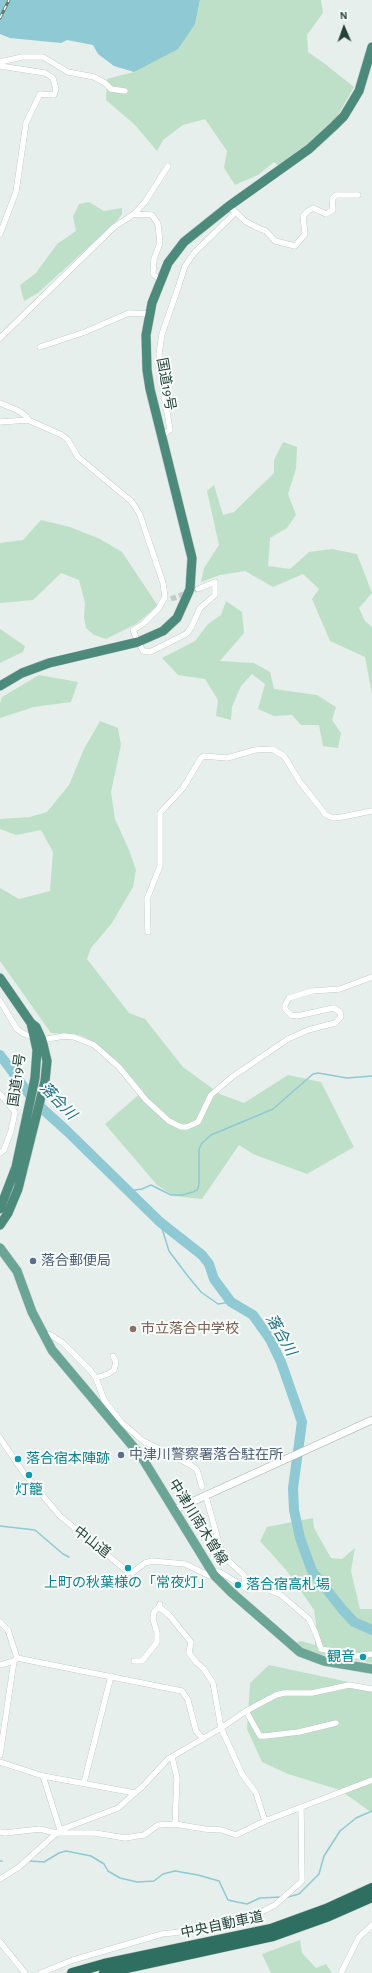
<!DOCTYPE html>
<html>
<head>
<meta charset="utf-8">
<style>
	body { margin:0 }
	#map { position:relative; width:372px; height:1973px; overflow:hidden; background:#e6efeb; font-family:"Alegreya Sans",sans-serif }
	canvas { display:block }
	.north { position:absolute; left:324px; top:8px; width:40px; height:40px; -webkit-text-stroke:3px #f7fbf9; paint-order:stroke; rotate:358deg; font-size:11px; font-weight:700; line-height:16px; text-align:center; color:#24423a }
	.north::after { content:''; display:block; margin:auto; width:14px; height:18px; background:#24423a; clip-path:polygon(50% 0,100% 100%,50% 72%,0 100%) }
</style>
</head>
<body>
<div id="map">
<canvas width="372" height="1973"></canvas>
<div class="north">N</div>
</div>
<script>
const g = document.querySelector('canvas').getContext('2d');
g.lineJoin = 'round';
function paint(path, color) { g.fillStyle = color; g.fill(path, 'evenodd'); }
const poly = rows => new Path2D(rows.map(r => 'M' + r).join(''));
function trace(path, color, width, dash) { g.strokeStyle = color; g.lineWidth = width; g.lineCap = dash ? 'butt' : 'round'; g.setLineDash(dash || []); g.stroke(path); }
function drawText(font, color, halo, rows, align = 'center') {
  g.font = font + ' "Alegreya Sans","Noto Sans JP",sans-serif'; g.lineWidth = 4; g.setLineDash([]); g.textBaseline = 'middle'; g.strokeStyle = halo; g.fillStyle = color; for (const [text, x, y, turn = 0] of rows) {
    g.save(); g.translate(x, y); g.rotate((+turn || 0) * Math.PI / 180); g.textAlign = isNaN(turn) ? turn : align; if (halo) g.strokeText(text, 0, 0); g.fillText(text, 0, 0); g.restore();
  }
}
paint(poly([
	[200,0,321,0,323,13,307,35,308,52,325,64,354,87,336,119,308,145,280,167,274,162,258,175,235,185,224,168,227,151,205,119,183,125,163,140,157,151,135,125,106,100,107,79,134,72,195,24],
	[89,202,104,211,122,208,122,214,116,222,38,293,24,301,20,285,36,273,57,244,76,231,73,216,79,204],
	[283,442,297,447,296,469,288,494,296,515,287,528,270,538,268,566,290,569,309,552,332,549,357,554,372,593,359,608,365,621,372,627,372,694,365,657,330,641,312,599,319,589,303,574,273,587,245,571,220,575,201,582,204,568,219,545,207,491,214,485,223,515,234,512,274,473,274,460],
	[41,520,70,527,100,539,122,552,158,606,136,624,106,639,94,635,86,628,84,617,85,603,79,580,61,573,33,600,0,603,0,543,23,540],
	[226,601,242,612,244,633,220,661,254,663,270,672,274,689,317,695,336,707,332,720,341,733,338,748,323,746,319,725,301,725,292,715,274,716,258,709,265,684,252,674,241,686,232,707,231,720,216,716,218,700,205,679,178,675,162,658,195,641,208,624,221,615],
	[0,629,25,646,23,652,0,663],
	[39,675,78,682,71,702,34,707,0,718,0,703,2,697],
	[100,721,118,728,121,745,111,792,115,819,129,850,136,870,133,887,112,923,91,948,87,959,129,1013,145,1019,183,1067,220,1094,244,1103,288,1075,321,1082,354,1147,307,1174,253,1154,239,1145,202,1199,174,1196,157,1185,105,1124,143,1091,117,1061,90,1040,79,1035,51,1033,0,961,0,888,19,899,50,891,53,852,41,830,16,835,0,829,0,819,30,817,47,812,69,785,84,749],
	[313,1518,314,1528,331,1558,342,1559,355,1548,351,1571,360,1609,372,1609,372,1663,312,1653,295,1643,301,1641,315,1645,316,1623,314,1610,287,1571,260,1541,267,1527],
	[269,1665,358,1684,372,1690,372,1813,340,1790,288,1774,262,1762,247,1729,250,1683],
	[300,1940,302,1953,316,1968,326,1964,332,1973,271,1973,262,1954]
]), '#bfe0c8');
paint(poly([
	[0,0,200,0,195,24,178,49,134,72,114,66,98,54,93,45,67,40,61,43,10,38,0,34]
]), '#8ec9d4');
trace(poly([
	[129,1191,142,1189,151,1185,171,1195,182,1195,193,1192,197,1190,199,1185,199,1149,202,1143,211,1135,273,1109,313,1074,318,1073,347,1078,372,1076],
	[160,1222,169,1251,187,1275,201,1292,218,1304,231,1302],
	[0,1526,35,1530,63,1554,69,1557],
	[0,1861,2,1861],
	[30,1861,44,1862,59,1853,66,1851,91,1856,104,1864,108,1871,120,1878,137,1882,154,1881,163,1874,175,1871,198,1875,219,1881,228,1900,237,1902,247,1904,260,1898,282,1897],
	[288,1897,299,1894,319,1874,324,1856,340,1831,356,1818,372,1811]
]), '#8ec9d4', 1.5);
trace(poly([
	[0,1055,35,1102,68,1132,160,1222,202,1255,209,1264,214,1279,231,1302,253,1315,270,1339,281,1362,302,1422,293,1488,294,1510,300,1538,312,1571,342,1609,354,1622,372,1630]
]), '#8ec9d4', 10);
trace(poly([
	[171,599,198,589]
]), '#bfccc8', 5.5, [5.5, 3]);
const minor = poly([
	[0,62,22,57,43,57,68,72,94,77,105,83,111,89,125,91],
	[0,66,45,73,53,78,56,89,54,95,40,94,26,123,16,192,0,234],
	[229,206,245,221,258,228,266,231,275,241,295,246,305,234,303,216,308,211,313,208,326,214,333,210,332,199,336,195,358,195],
	[134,214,145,202,168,166],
	[0,338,114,227,134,214,152,215,158,224,160,243,154,259,153,273,154,275,161,280],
	[40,347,85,332,129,313,149,314],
	[0,403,19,411,27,417,28,420],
	[0,422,28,420,62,435,68,440,78,457,131,501,136,508,140,515,163,583,165,597,158,609,143,624,133,630,138,642,143,651,150,652,186,634,191,628,200,608,215,595,215,582,198,589],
	[162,435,170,430,160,370,159,354,162,334,178,288,185,266,194,253,236,212],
	[148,932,147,899,160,866,160,813,183,788,201,758,204,756,227,758,255,750,272,749,284,756,300,782,326,815,333,818,342,817,372,811],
	[0,1001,17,1029,24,1034,42,1040,64,1036,74,1037,94,1045,119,1067,146,1100,169,1121,181,1127,187,1127,198,1122,211,1095,232,1077,288,1039,308,1030,335,1023,341,1017,340,1012,333,1008,297,1016,291,1015,285,1009,285,1005,289,998,312,991,340,989,372,977],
	[0,1094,15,1112,11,1131,4,1150,0,1153],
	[44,1336,49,1334,63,1343,90,1370,96,1378,104,1400,121,1422,143,1441,191,1465,197,1470,202,1487],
	[96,1378,108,1374,114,1370,116,1362,113,1356],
	[0,1438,23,1472,60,1516,128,1572,132,1573,145,1563,152,1561,185,1564,210,1576,214,1575],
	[207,1500,220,1547,223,1556,244,1575,245,1588],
	[211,1572,220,1572,249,1590,269,1590,281,1595,309,1619,316,1634,321,1649,357,1656,372,1654],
	[160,1604,159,1607,169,1615,191,1642,189,1653,197,1663,204,1669,213,1683,221,1728,242,1774,256,1793,265,1821],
	[0,1622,8,1630,17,1658],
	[17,1658,182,1691,188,1700,196,1731,203,1739],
	[134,1661,142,1661,157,1642,157,1633,153,1619,154,1612,159,1607],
	[0,1665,14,1661],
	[246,1711,260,1736,265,1736,299,1732,336,1723],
	[0,1755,14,1661,17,1658],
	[172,1757,177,1778,175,1824],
	[0,1762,43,1776,135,1793],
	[43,1776,60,1830],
	[84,1783,111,1676],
	[0,1832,5,1833,40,1829,56,1833,95,1833,125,1838,144,1835,158,1825,175,1824,204,1829,222,1830,236,1835,265,1821,372,1780],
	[0,1879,19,1867,60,1830,118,1808,143,1786,168,1759,221,1728,246,1711,276,1695,284,1693,312,1693,349,1685,372,1689],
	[0,1942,25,1973],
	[41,1973,73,1960,162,1934,233,1926,275,1905,302,1881,301,1807],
	[341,1973,359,1937,372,1925]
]);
const tertiary = poly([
	[174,1510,372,1420]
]);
const primary = poly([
	[0,1248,17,1271,32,1312,52,1350,141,1456,214,1575,231,1592,300,1652,324,1661,372,1669]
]);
const trunk = poly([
	[0,686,22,673,49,663,138,642,163,631,177,618,190,589,192,558,150,389,147,370,146,335,152,303,168,263,184,242,229,206,309,149,334,126,344,116,359,91,372,47],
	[0,978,31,1023,36,1027,42,1040,47,1061,45,1081,18,1189,8,1213,0,1225],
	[0,1209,16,1167,35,1078,37,1050,31,1023]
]);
const motorway = poly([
	[72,1973,104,1964,271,1929,326,1909,372,1888],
	[104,1973,273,1936,329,1916,372,1897]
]);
trace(minor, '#a8b8b2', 6);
trace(tertiary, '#a8b8b2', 8);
trace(primary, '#c2cac8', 10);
trace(trunk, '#c2cac8', 10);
trace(motorway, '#c2cac8', 11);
trace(minor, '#fff', 5.5);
trace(tertiary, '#fff', 7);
trace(primary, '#6aa596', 9);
trace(trunk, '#4c8a7c', 9);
trace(motorway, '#2f6f62', 10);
const rail = poly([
	[0,18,9,0]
]);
trace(rail, '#5f7d75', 3);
trace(rail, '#f7fbf9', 1.5, [4.5]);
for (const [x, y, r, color] of [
	[33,1261,4,"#5c6f8a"],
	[133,1329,4,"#8d6e63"],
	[121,1455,4,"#5c6f8a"],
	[18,1459,4,"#0f9aa8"],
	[29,1475,4,"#0f9aa8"],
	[128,1568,4,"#0f9aa8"],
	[238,1585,4,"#0f9aa8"],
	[363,1657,4,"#0f9aa8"]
]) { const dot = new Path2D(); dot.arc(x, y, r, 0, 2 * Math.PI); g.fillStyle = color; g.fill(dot); trace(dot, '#f7fbf9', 1.5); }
drawText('14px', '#24423a', '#f7fbf9', [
	["国道19号",166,384,80],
	["国道19号",17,1080,-82],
	["中津川南木曽線",198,1522,58],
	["中山道",92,1542,38],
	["中央自動車道",222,1925,-12]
]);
drawText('14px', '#4e5e75', '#f7fbf9', [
	["落合郵便局",41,1261],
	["中津川警察署落合駐在所",129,1455]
], 'left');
drawText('14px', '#785e54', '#f7fbf9', [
	["市立落合中学校",141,1329]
], 'left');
drawText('14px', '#0d838f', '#f7fbf9', [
	["落合宿本陣跡",26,1459],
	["灯籠",29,1490,"center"],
	["上町の秋葉様の「常夜灯」",128,1583,"center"],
	["落合宿高札場",246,1585],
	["観音",355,1657,"right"]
], 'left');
drawText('italic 15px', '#1c6f80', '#f7fbf9', [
	["落合川",58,1101,46],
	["落合川",281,1335,60]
]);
</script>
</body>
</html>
